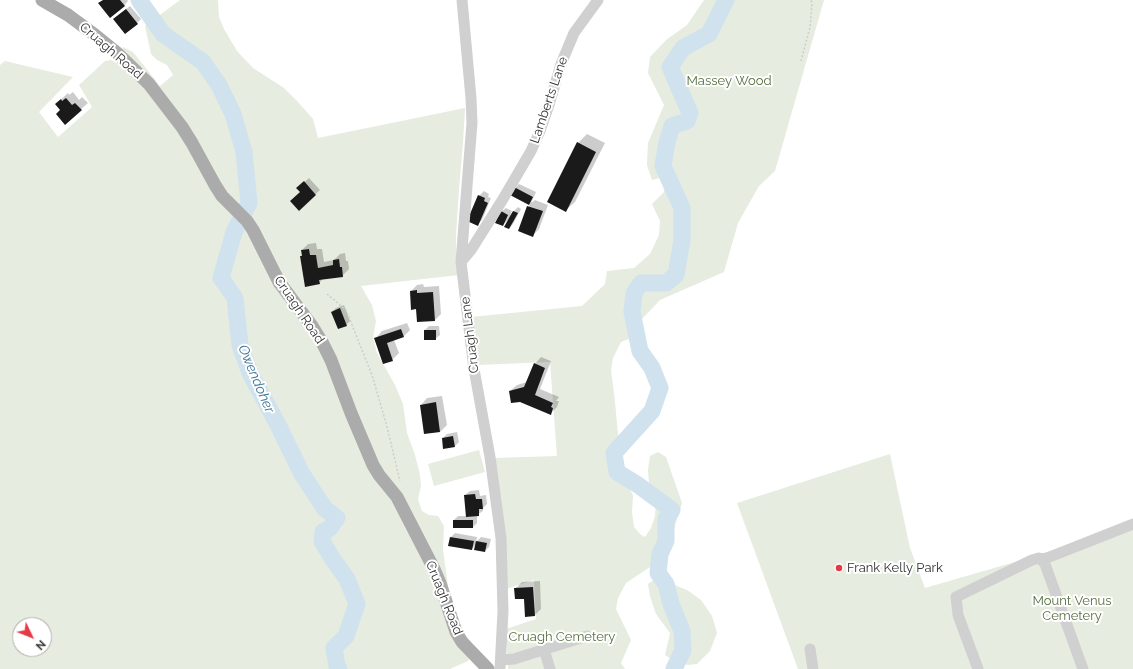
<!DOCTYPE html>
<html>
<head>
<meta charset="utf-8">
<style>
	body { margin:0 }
	#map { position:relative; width:1133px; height:669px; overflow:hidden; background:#fff; font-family:Raleway,sans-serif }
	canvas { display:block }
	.north { position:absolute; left:12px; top:617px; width:40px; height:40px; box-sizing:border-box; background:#fff; border:1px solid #adadad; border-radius:50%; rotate:133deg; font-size:11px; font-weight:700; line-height:16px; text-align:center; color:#333 }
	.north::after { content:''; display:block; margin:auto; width:14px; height:18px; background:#e63946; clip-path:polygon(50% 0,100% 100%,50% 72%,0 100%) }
</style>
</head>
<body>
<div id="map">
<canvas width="1133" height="669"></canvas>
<div class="north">N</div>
</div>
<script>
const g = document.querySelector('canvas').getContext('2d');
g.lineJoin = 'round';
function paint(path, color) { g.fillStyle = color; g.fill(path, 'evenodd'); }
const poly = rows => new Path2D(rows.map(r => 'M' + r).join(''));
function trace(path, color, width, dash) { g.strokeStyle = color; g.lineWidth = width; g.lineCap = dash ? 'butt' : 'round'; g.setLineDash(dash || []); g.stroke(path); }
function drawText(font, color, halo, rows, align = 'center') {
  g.font = font + ' Raleway,sans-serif'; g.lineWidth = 4; g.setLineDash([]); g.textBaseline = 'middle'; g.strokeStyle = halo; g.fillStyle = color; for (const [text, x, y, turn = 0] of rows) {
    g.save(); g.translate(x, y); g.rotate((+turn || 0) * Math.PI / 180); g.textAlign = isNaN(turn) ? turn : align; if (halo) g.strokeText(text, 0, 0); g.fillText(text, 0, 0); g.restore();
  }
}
paint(poly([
	[180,0,218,0,219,17,224,29,237,51,253,68,284,88,297,101,313,119,318,138,465,108,463,143,459,189,456,236,456,265,459,275,361,286,372,305,376,321,373,338,377,353,395,385,403,404,407,433,415,455,420,475,421,486,418,499,422,511,429,515,438,516,444,526,443,550,450,600,464,633,476,649,468,661,450,669,0,669,0,65,5,61,73,77,39,112,58,137,92,107,79,85,105,61,111,60,118,63,123,47,133,52,160,86,173,75,167,65,157,60,151,54,145,26],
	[304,181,316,195,299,211,290,201,300,192],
	[309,249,310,255,316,255,318,268,333,265,333,260,338,259,340,267,342,267,343,277,319,280,319,284,305,286,300,256,302,256,301,250],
	[20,625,44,625,44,649,20,649],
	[704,0,824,0,775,171,759,186,738,223,724,272,660,300,642,319,638,331,629,339,621,342,613,358,611,370,615,402,620,456,623,478,633,495,632,512,634,527,641,535,645,537,651,528,655,516,656,502,649,484,648,470,650,456,658,452,666,457,682,503,674,529,672,546,662,559,626,583,618,598,616,609,631,640,621,663,625,669,508,669,506,629,536,619,534,580,506,589,494,458,557,456,550,362,478,365,471,317,582,306,605,284,607,271,634,268,650,254,659,235,660,221,652,204,664,192,663,177,652,180,647,165,648,143,664,105,648,73,650,57,666,40,687,25],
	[479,450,485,472,434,486,428,464],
	[890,454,910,548,925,588,1039,555,1133,521,1133,669,798,669,737,503],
	[655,579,665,579,677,586,687,590,701,600,712,616,717,633,710,651,697,664,688,665,676,662,665,655,670,633,656,614,650,596,648,584]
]), '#e6ecdf');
paint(poly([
	[103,0,127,0,128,1,124,6],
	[130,6,141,19,137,23,118,15],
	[73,92,79,100,82,97,88,103,81,109,61,110,56,104,68,93,69,95],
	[587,134,605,143,575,202,566,210,578,143],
	[309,178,320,190,299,209,301,192,298,188],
	[519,184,536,192,531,203,535,200,548,205,539,229,532,236,519,231,530,204,512,195,515,188],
	[484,191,489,194,488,197,491,198,482,220,477,225,479,196],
	[518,207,521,209,513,224,509,228,509,219,503,225,501,212,506,208,512,211,510,215],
	[316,243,317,249,322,249,324,262,334,260,340,254,345,253,346,261,348,261,349,269,342,276,324,278,319,283,301,256,302,255,302,250,308,244],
	[423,284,424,287,439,286,441,314,435,320,417,308,411,291,417,285],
	[344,305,350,321,346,325,332,312,336,308],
	[407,323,410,330,403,337,394,340,399,353,392,360,376,338,382,331],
	[429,326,439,326,440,335,435,339,425,330],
	[541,357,551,361,540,389,559,397,556,401,559,401,557,407,551,413,510,391,517,385,527,382,535,364],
	[442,396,447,425,440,432,425,433,421,405,427,398],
	[457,432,459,442,455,446,443,438,447,434],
	[479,490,480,496,486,495,487,504,483,508,483,511,477,515,477,523,473,527,454,520,458,516,467,516,465,495,470,491],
	[455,533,477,537,476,542,481,537,491,539,489,547,485,551,476,544,472,549,451,537],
	[540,581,541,609,535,615,525,598,515,589,522,582]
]), '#0003');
trace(poly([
	[139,0,163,34,203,62,219,85,233,114,244,152,249,203,234,232,221,278,235,298,240,345,250,373,277,423,302,474,325,509,337,518,330,528,323,532,322,541,332,558,347,579,357,604,346,636,334,648,337,666,339,669],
	[674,669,683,650,682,631,671,604,666,584,658,573,660,554,666,541,666,519,672,510,638,485,617,472,614,453,652,411,660,388,652,368,640,351,632,312,634,293,641,283,666,283,676,275,682,240,682,208,663,166,667,142,672,126,687,121,690,113,670,67,683,48,709,34,726,0]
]), '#cfe2ee', 17);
paint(poly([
	[103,0,120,0,125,6,110,18,98,3],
	[126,9,138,24,125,34,113,19],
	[66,98,72,105,75,103,82,110,65,125,56,114,60,110,55,104,61,99,62,101],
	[577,142,596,152,566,212,547,202],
	[304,181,316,195,299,211,290,201,300,192,296,188],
	[514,187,533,197,529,205,510,195],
	[478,195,485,198,484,201,488,203,478,226,467,221],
	[527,206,543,211,533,237,518,231],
	[501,211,508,215,503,226,495,223],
	[513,211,518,213,509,229,504,227],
	[309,249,310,255,316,255,318,268,333,265,333,260,339,259,340,267,342,267,343,277,319,280,320,284,305,287,300,256,302,256,301,250],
	[417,290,417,293,433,292,435,321,417,322,416,309,411,310,410,291],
	[340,308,347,326,338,329,331,312],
	[401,329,404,337,387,343,393,361,383,364,374,338],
	[424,330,436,330,436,340,424,340],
	[534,363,545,368,535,395,553,403,551,407,553,408,551,415,520,402,511,403,509,391,524,387],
	[436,402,440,432,424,434,420,405],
	[453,436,455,447,443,449,442,438],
	[475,494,476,499,482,499,483,509,479,509,479,516,466,517,464,495],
	[453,520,473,520,473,528,453,528],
	[450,537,474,541,472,550,448,546],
	[476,541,487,543,485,552,474,550],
	[533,587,535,616,525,617,524,599,515,599,514,588]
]), '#1a1a1a');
trace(poly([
	[801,61,810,27,812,4,811,0],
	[327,294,346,310,372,375,386,423,400,481]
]), '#cdcdcd', 1.5, [2, 2]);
trace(poly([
	[462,0,471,98,472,123,461,262,474,369,490,457,501,538,503,611,500,669],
	[461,262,471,250,503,199,531,151,540,131,549,105,561,64,574,33,598,0],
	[1041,559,1045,564,1083,669],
	[544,649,550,669],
	[810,649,813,669],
	[501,660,514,659,587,636],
	[978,669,958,615,956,597,1032,560,1039,558,1041,559,1047,558,1133,524]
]), '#d0d0d0', 11);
trace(poly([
	[42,0,68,15,95,35,116,52,149,84,182,127,192,143,215,185,222,196,247,221,253,230,279,282,312,326,323,344,331,360,351,413,373,465,379,475,397,497,434,569,440,583,456,632,462,642,488,669]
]), '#ababab', 13);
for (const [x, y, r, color] of [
	[839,568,4,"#e63946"]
]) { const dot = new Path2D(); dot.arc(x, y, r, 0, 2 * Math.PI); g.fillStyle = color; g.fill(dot); trace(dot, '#fff', 1.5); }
drawText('13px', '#333', '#fff', [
	["Cruagh Road",111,51,41],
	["Lamberts Lane",549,100,-71],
	["Cruagh Road",299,310,56],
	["Cruagh Lane",470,335,-97],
	["Cruagh Road",444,598,68]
]);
drawText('13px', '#56703f', '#fff', [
	["Massey Wood",729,81],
	["Mount Venus",1072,601],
	["Cemetery",1072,616],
	["Cruagh Cemetery",562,637]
]);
drawText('13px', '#333', '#fff', [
	["Frank Kelly Park",847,568]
], 'left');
drawText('italic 14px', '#3f7597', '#fff', [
	["Owendoher",256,379,67]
]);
</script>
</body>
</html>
